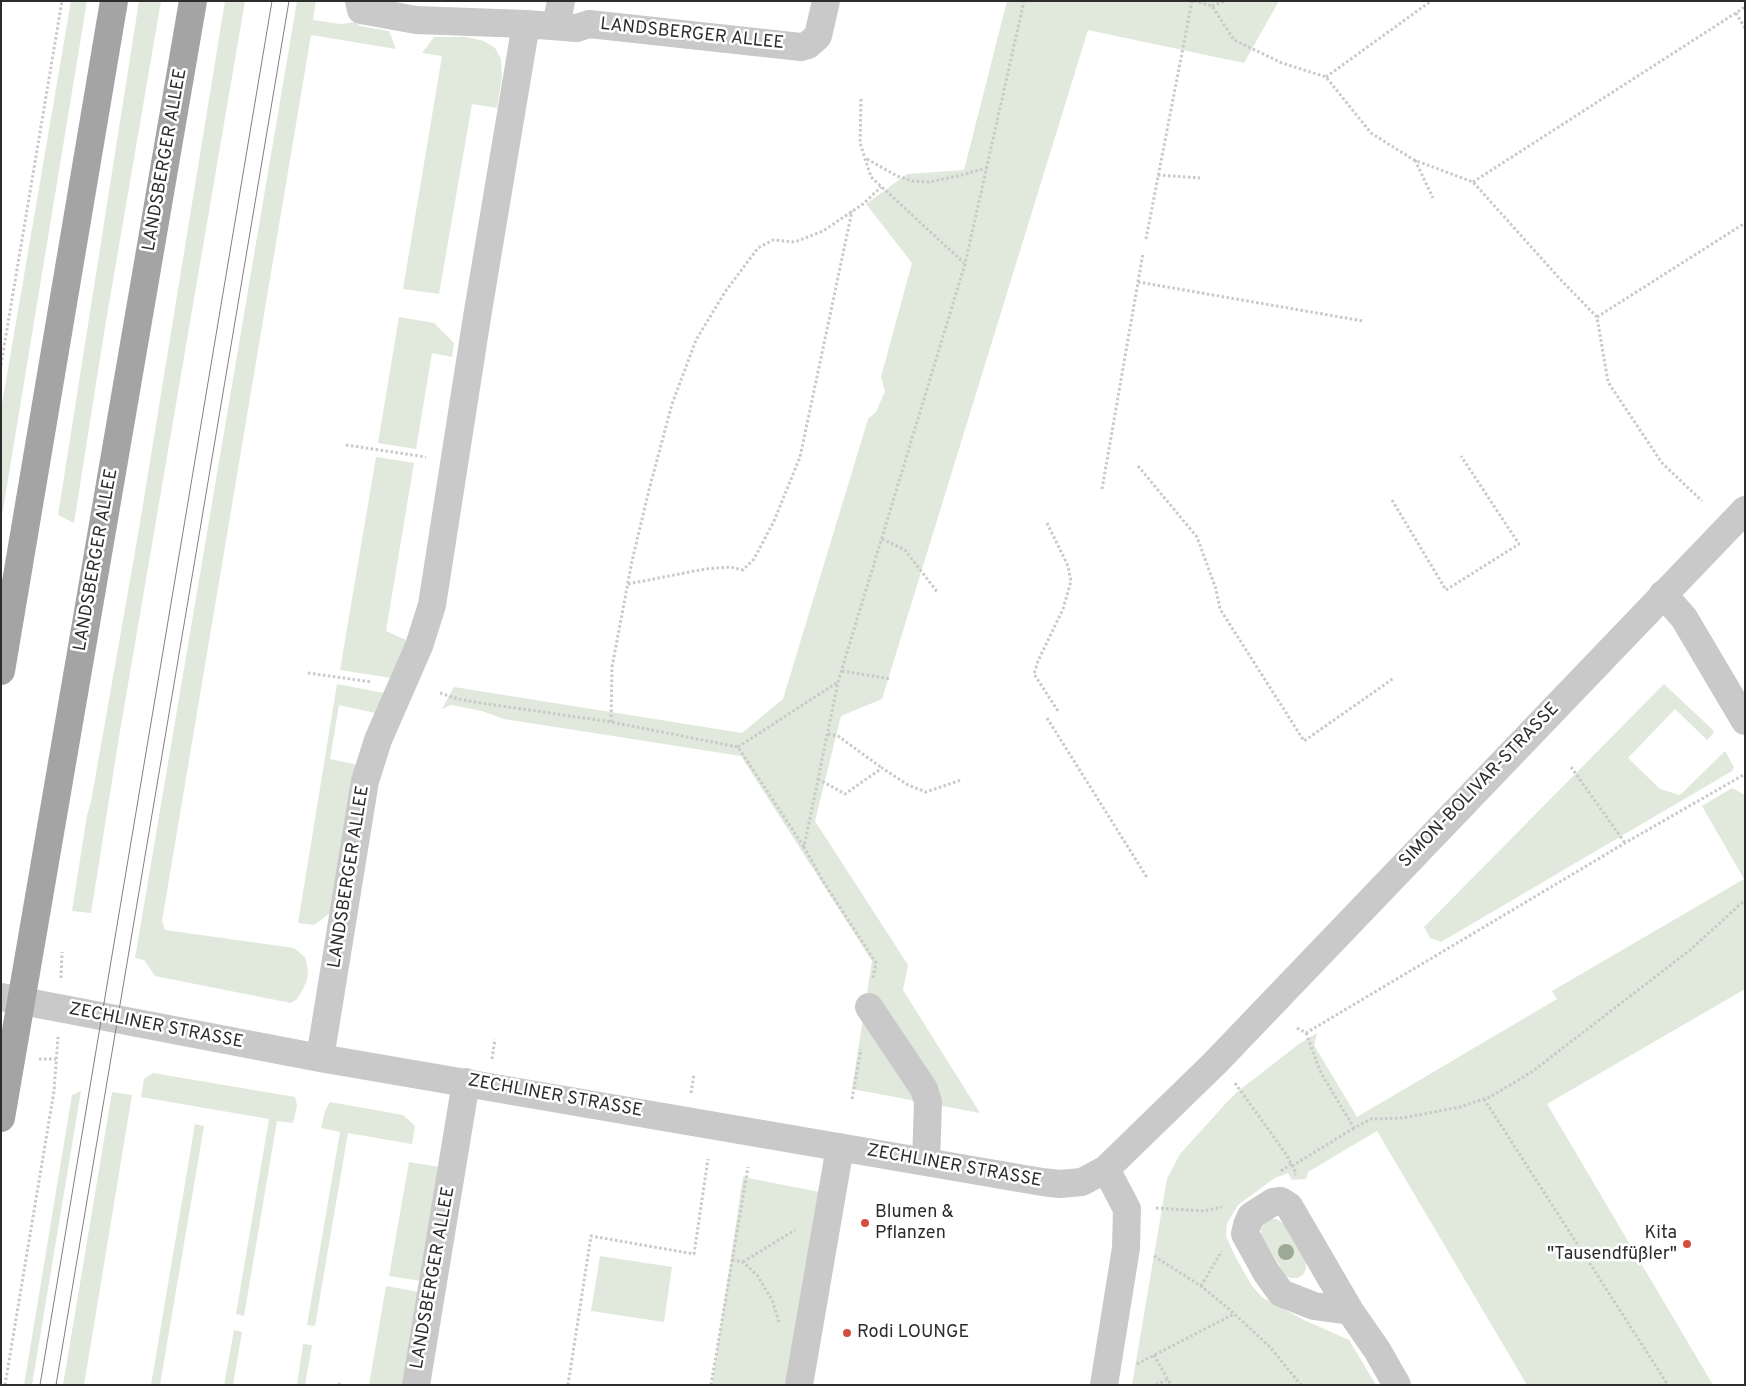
<!DOCTYPE html>
<html>
<head>
<meta charset="utf-8">
<style>
	body { margin:0 }
	#map { position:relative; width:1746px; height:1386px; overflow:hidden; background:#fff; font-family:Overpass,sans-serif }
	canvas { display:block }
	.frame { position:absolute; inset:0; border:2px solid #2c2c2c; pointer-events:none }
</style>
</head>
<body>
<div id="map">
<canvas width="1746" height="1386"></canvas>
<div class="frame"></div>
</div>
<script>
const g = document.querySelector('canvas').getContext('2d');
g.lineJoin = 'round';
function paint(path, color) { g.fillStyle = color; g.fill(path, 'evenodd'); }
const poly = rows => new Path2D(rows.map(r => 'M' + r).join(''));
function trace(path, color, width, dash) { g.strokeStyle = color; g.lineWidth = width; g.lineCap = dash ? 'butt' : 'round'; g.setLineDash(dash || []); g.stroke(path); }
function drawText(font, color, halo, rows, align = 'center') {
  g.font = font + ' Overpass,sans-serif'; g.lineWidth = 5; g.setLineDash([]); g.textBaseline = 'middle'; g.strokeStyle = halo; g.fillStyle = color; for (const [text, x, y, turn = 0] of rows) {
    g.save(); g.translate(x, y); g.rotate((+turn || 0) * Math.PI / 180); g.textAlign = isNaN(turn) ? turn : align; if (halo) g.strokeText(text, 0, 0); g.fillText(text, 0, 0); g.restore();
  }
}
paint(poly([
	[71,1,87,1,1,522,1,410],
	[139,1,161,1,104,333,74,523,58,515],
	[225,1,245,1,119,737,91,913,72,911,87,815,91,802,139,529],
	[297,1,316,1,313,20,341,24,356,22,360,26,389,31,396,49,311,35,162,921,165,930,294,948,305,957,308,970,307,980,303,989,297,999,291,1003,155,976,144,960,135,958],
	[1007,1,1279,1,1244,63,1088,30,882,699,841,716,815,821,908,965,903,990,980,1113,852,1089,872,961,741,756,504,719,482,711,451,705,442,709,454,687,742,733,783,699,868,419,876,412,885,391,881,377,912,263,866,204,907,174,964,170],
	[434,37,466,37,484,41,495,48,501,59,502,76,497,108,472,104,439,294,403,289,442,56,422,53],
	[399,317,434,323,454,343,452,357,432,353,416,449,378,443],
	[376,457,414,463,386,631,406,640,402,656,391,678,340,670],
	[337,684,384,693,375,713,339,705,330,759,358,765,330,913,314,925,298,923],
	[1664,684,1712,729,1714,733,1707,740,1675,709,1628,758,1660,789,1680,795,1725,751,1734,767,1732,771,1441,942,1430,938,1424,927],
	[1732,788,1745,795,1745,989,1547,1104,1713,1385,1527,1385,1377,1131,1308,1172,1306,1179,1292,1180,1288,1173,1275,1178,1238,1205,1227,1223,1226,1236,1236,1258,1252,1286,1263,1298,1304,1320,1349,1340,1376,1385,1132,1385,1167,1179,1180,1154,1227,1102,1237,1092,1299,1044,1317,1033,1314,1045,1357,1117,1557,999,1552,991,1744,879,1702,806],
	[153,1073,295,1097,297,1105,293,1123,277,1121,244,1316,236,1314,269,1119,141,1097,144,1079],
	[81,1091,32,1385,24,1385,72,1095],
	[112,1092,132,1095,84,1385,63,1385],
	[330,1102,403,1115,415,1126,412,1144,348,1133,315,1326,307,1325,340,1132,321,1128,325,1111],
	[195,1124,204,1126,160,1385,151,1385],
	[409,1162,440,1167,421,1281,389,1276],
	[743,1177,840,1196,810,1385,712,1385],
	[1270,1219,1277,1219,1284,1224,1306,1263,1306,1269,1303,1275,1297,1278,1290,1278,1285,1275,1261,1235,1261,1228,1265,1223],
	[600,1256,672,1267,664,1322,591,1311],
	[386,1286,419,1292,404,1385,369,1385],
	[234,1330,242,1332,233,1385,224,1385],
	[303,1344,312,1345,305,1385,297,1385]
]), '#e0e9db');
trace(poly([
	[1194,1,1212,6,1234,40,1282,63,1326,77,1371,133,1414,160,1473,182,1560,279,1597,317,1608,382,1662,463,1702,501],
	[1212,6,1225,1],
	[1736,13,1745,28],
	[1326,77,1431,1],
	[861,99,860,143,871,177,964,263],
	[867,159,897,176,912,181,929,182,962,175,986,168],
	[1415,160,1433,198],
	[1158,175,1200,178],
	[1473,182,1745,7],
	[1146,239,1192,1],
	[1138,282,1143,253],
	[1597,317,1745,223],
	[1,365,62,1],
	[346,445,426,457],
	[1138,466,1197,537,1216,589,1220,609,1304,741,1394,678],
	[1102,489,1138,282,1363,321],
	[1392,500,1446,590,1519,544,1461,456],
	[1047,523,1068,566,1071,581,1063,609,1038,661,1034,674,1058,711],
	[882,539,905,550,938,593],
	[628,584,705,569,730,567,743,570,754,559,774,521,800,457,852,211],
	[842,671,891,679],
	[308,673,372,682],
	[440,693,458,699,481,703,611,722,738,747,804,847],
	[1047,718,1148,879],
	[611,722,612,667,632,561,649,490,672,404,696,340,725,292,758,248,773,240,795,242,823,231,863,204,881,187],
	[828,734,838,736,882,768],
	[738,747,838,682],
	[1571,767,1625,843],
	[818,779,845,794,882,768,908,785,926,792,961,780],
	[61,978,62,952],
	[873,978,876,963,823,881,804,847,838,682,965,264,1024,1],
	[1297,1028,1306,1033,1625,843,1745,774],
	[1306,1033,1321,1073,1354,1128,1371,1119,1402,1118,1460,1107,1490,1097,1533,1071,1690,950,1745,900],
	[39,1059,56,1059],
	[492,1059,495,1039],
	[1235,1083,1286,1154,1296,1173,1295,1175],
	[691,1093,694,1074],
	[852,1099,861,1049],
	[1484,1099,1668,1385],
	[1292,1166,1354,1128],
	[1281,1171,1291,1164],
	[1156,1208,1204,1211,1222,1207],
	[1154,1256,1201,1286,1229,1309,1270,1347,1301,1385],
	[732,1260,743,1262,757,1275,772,1300,779,1322],
	[743,1262,795,1230],
	[1201,1286,1222,1251],
	[1154,1355,1171,1385],
	[1137,1364,1234,1314],
	[338,1384,341,1385],
	[5,1385,54,1091,58,1037],
	[568,1385,591,1236,694,1254,708,1159],
	[711,1385,748,1167],
	[1156,1385,1168,1379]
]), '#c9c9c9', 3, [2.5, 2.5]);
trace(poly([
	[359,1,361,10,416,20,526,24,577,28,589,24,801,47,808,45,818,36,826,1],
	[556,26,561,1],
	[1663,594,1684,618,1745,721],
	[1,997,320,1058,1042,1182,1060,1184,1082,1182,1106,1169,1215,1063,1745,510],
	[869,1007,924,1089,928,1102,926,1162],
	[320,1058,365,781,378,740,419,646,432,605,477,317,526,24],
	[1350,1311,1314,1306,1281,1293,1266,1272,1245,1234,1247,1225,1251,1216,1273,1202,1281,1201,1289,1206,1350,1311,1377,1350,1397,1385],
	[416,1385,466,1082],
	[799,1385,840,1147],
	[1104,1385,1126,1248,1127,1209,1106,1169]
]), '#c9c9c9', 28);
trace(poly([
	[1,671,114,1],
	[1,1118,193,1]
]), '#a4a4a4', 28);
trace(poly([
	[40,1385,272,1],
	[56,1385,289,1]
]), '#818181', 1);
g.fillStyle = '#9ba995';
for (const [x, y] of [
	[1286,1252]
]) { g.beginPath(); g.arc(x, y, 8, 0, 2 * Math.PI); g.fill(); }
for (const [x, y, r, color] of [
	[865,1223,5,"#d44e3d"],
	[1687,1244,5,"#d44e3d"],
	[847,1333,5,"#d44e3d"]
]) { const dot = new Path2D(); dot.arc(x, y, r, 0, 2 * Math.PI); g.fillStyle = color; g.fill(dot); trace(dot, '#fff', 2); }
drawText('18px', '#2c2c2c', '#fff', [
	["LANDSBERGER ALLEE",692,35,6],
	["LANDSBERGER ALLEE",166,160,-80],
	["LANDSBERGER ALLEE",97,560,-80],
	["SIMON-BOLIVAR-STRASSE",1480,786,-46],
	["LANDSBERGER ALLEE",350,877,-81],
	["ZECHLINER STRASSE",156,1027,11],
	["ZECHLINER STRASSE",555,1097,10],
	["ZECHLINER STRASSE",954,1167,10],
	["LANDSBERGER ALLEE",434,1278,-80]
]);
drawText('18px', '#2c2c2c', '#fff', [
	["Blumen &",875,1213],
	["Pflanzen",875,1234],
	["Kita",1677,1234,"right"],
	["\"Tausendfüßler\"",1677,1255,"right"],
	["Rodi LOUNGE",857,1333]
], 'left');
</script>
</body>
</html>
